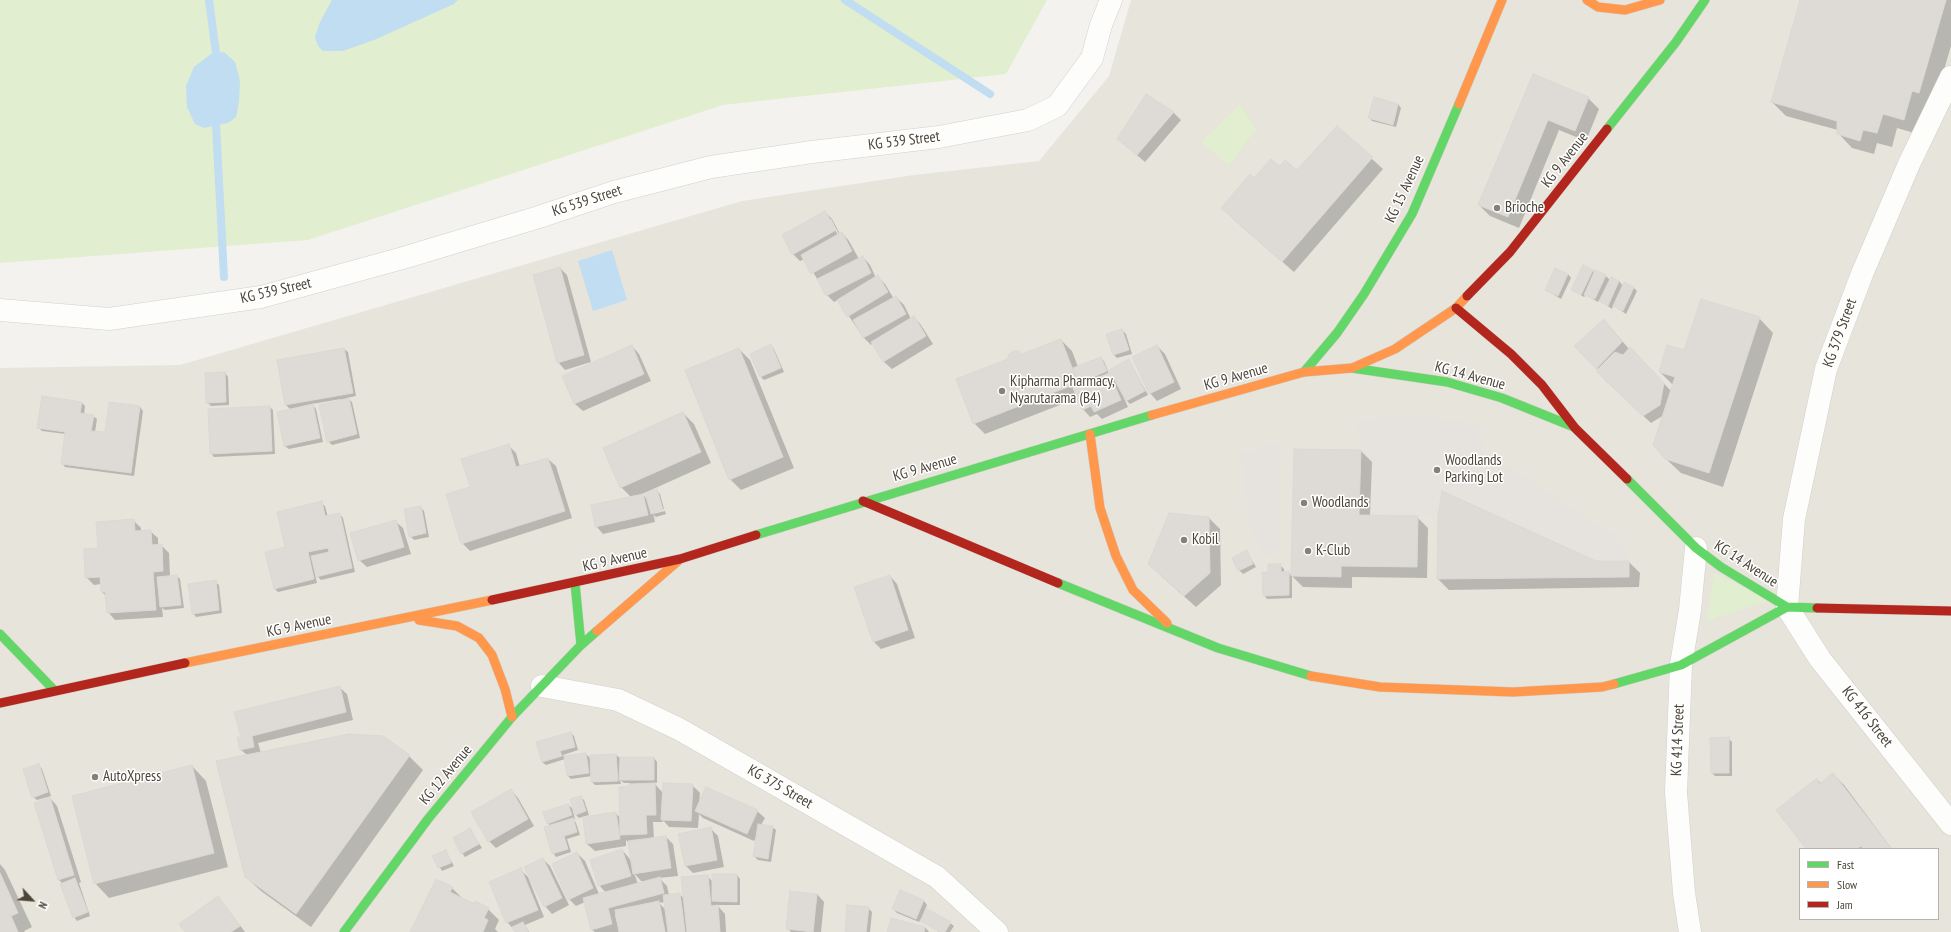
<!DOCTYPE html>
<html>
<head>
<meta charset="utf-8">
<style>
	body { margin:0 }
	#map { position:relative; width:1951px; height:932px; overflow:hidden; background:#f4f2ee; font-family:"PT Sans Narrow",sans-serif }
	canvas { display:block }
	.legend { position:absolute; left:1799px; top:848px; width:140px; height:72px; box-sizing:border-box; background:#fff; border:1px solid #b7b4b0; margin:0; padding:5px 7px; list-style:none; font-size:12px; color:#4b4439 }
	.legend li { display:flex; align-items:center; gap:8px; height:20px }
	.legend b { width:20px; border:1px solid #b7b4b0 }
	.north { position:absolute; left:12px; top:880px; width:40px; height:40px; -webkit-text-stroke:3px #fff; paint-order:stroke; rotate:116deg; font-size:11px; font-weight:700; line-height:16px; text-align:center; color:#4b4439 }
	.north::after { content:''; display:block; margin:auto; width:14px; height:18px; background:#4b4439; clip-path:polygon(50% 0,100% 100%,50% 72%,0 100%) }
</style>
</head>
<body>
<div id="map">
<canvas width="1951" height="932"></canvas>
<ul class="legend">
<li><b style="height:5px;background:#63d668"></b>Fast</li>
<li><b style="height:5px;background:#ff974d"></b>Slow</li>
<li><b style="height:5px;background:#b3261e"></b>Jam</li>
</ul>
<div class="north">N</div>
</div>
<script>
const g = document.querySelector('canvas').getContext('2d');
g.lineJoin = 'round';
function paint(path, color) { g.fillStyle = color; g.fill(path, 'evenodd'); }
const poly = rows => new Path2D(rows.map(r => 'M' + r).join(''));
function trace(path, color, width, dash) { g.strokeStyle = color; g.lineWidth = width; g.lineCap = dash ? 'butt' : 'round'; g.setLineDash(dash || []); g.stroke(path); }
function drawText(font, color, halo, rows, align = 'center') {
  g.font = font + ' "PT Sans Narrow",sans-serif'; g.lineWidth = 3; g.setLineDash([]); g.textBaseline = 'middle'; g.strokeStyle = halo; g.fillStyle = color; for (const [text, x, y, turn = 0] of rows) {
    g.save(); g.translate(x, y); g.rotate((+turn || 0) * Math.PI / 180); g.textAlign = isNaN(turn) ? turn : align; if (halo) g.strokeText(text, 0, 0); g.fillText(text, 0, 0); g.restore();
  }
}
paint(poly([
	[1131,0,1951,0,1951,932,0,932,0,368,180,365,742,201,914,175,1039,161,1109,76],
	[1800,849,1938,849,1938,919,1800,919]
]), '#e7e4dc');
paint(poly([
	[0,0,1047,0,1006,74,723,105,308,240,0,263],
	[1240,104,1256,129,1229,165,1201,142],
	[1714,573,1771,600,1707,621]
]), '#e1eecf');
paint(poly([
	[1416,415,1481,425,1482,450,1622,540,1629,561,1596,561,1442,491,1438,516,1359,515,1361,450,1357,420],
	[1280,442,1280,552,1267,557,1249,528,1241,454]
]), '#e6e3df');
paint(poly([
	[332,0,458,0,454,4,374,40,343,51,323,51,318,46,315,37,320,22],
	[224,52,235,62,240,81,239,102,236,117,228,123,204,128,195,124,187,107,186,86,194,67,211,54],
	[612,250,627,300,593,311,578,261]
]), '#c0ddf1');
paint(poly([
	[1801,0,1951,0,1951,46,1933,107,1918,134,1897,128,1892,147,1877,143,1874,154,1852,148,1838,133,1838,130,1786,116,1772,102],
	[1534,75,1588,98,1599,109,1586,141,1559,130,1519,228,1490,216,1479,205],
	[1146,95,1174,113,1181,120,1145,162,1118,139],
	[1398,104,1401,108,1396,127,1372,121,1369,117],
	[1337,127,1383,169,1294,272,1233,219,1255,179,1279,167,1298,172],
	[825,212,832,219,840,234,842,233,849,241,859,259,863,257,870,265,876,278,878,277,885,284,894,299,896,297,904,305,911,319,914,317,921,325,933,344,892,369,884,362,873,343,871,345,863,337,838,300,834,302,827,295,805,259,800,261,793,254],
	[829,219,831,219,839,234,838,235],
	[560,268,567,275,591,362,565,370,558,362],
	[1592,270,1595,273,1605,275,1610,280,1611,278,1619,281,1623,286,1634,288,1637,291,1626,314,1613,305,1612,309,1599,300,1598,302,1586,295,1584,297,1572,290],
	[1568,274,1571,278,1561,299,1546,290],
	[1759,318,1773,333,1723,487,1681,473,1666,459,1664,415,1651,423,1604,379,1599,370,1576,346,1604,320,1629,349,1630,348,1671,391,1673,385,1660,372,1685,352],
	[1122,330,1126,334,1132,354,1117,358,1114,355,1107,335],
	[1061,340,1072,351,1078,367,1100,358,1104,361,1109,374,1115,380,1129,360,1148,395,1130,404,1124,398,1128,407,1102,419,1097,414,1090,417,1083,409,1078,398,985,434,974,423,1022,355],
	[771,345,774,349,784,372,764,380,761,377,751,354],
	[632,346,639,354,651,381,583,411,575,404,564,376],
	[1157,346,1165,354,1181,389,1157,401,1150,393],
	[344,349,348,352,356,396,347,398,352,402,360,438,332,445,328,441,341,399,312,404,316,409,323,442,289,449,285,446,291,410,286,405,278,361],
	[739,349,750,360,794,468,741,490,730,479],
	[225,373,228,377,229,405,211,406,207,402],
	[82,403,85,406,84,415,93,416,97,419,95,432,106,433,110,403,140,407,143,411,134,476,65,467,62,463,66,434,42,431,38,427],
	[270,407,273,410,275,454,214,457,211,453],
	[683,413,694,424,711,463,642,494,648,500,656,490,660,494,664,509,653,512,655,522,603,534,596,526,631,497,621,487,604,448],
	[508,445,516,453,520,467,548,459,556,466,572,518,470,551,462,543,471,487],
	[1361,451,1372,462,1370,516,1417,517,1428,528,1427,578,1352,577,1352,588,1303,587,1292,576,1292,598,1267,599,1264,595,1269,573,1280,565,1284,569,1284,573,1288,572,1292,576],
	[321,503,325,506,328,517,340,514,343,518,355,572,321,580,315,574,317,583,278,592,274,588,286,548],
	[420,507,424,511,429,537,414,540,410,536],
	[665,511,666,514,656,517,653,514],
	[1439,516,1596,562,1629,562,1640,573,1639,587,1449,590,1438,579],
	[1209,518,1220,529,1221,585,1196,607,1160,575],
	[133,520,141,528,141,531,150,531,158,538,158,546,161,545,169,553,170,576,177,576,180,579,184,608,165,610,162,608,163,617,115,620,108,612,107,597,102,592,101,584,94,585,86,577,99,549],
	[395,521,403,528,411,554,367,567,359,560],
	[1247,552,1256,567,1243,574,1239,570],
	[890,576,897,584,915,638,881,649,874,642,855,588],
	[215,582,219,585,222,613,196,617,193,613],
	[339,687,347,694,353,720,258,743,261,753,409,756,423,770,311,927,261,891,246,877,247,755,241,750,242,738],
	[571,733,574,736,578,750,563,755,564,757,586,754,591,759,616,755,620,758,654,758,657,762,657,783,654,783,663,793,692,785,700,793,699,804,757,811,765,818,761,825,772,827,776,830,771,862,758,860,754,856,756,837,754,841,703,818,699,814,698,828,669,827,663,820,663,822,653,822,654,839,666,837,673,844,678,876,659,878,667,886,669,895,679,894,685,899,707,876,713,882,737,875,740,879,740,905,717,905,725,914,726,932,595,932,592,930,585,902,576,906,569,899,577,853,585,861,599,894,606,893,599,885,622,850,629,858,633,866,628,842,626,840,626,846,595,851,587,844,584,818,616,813,620,818,630,783,624,783,620,780,621,784,595,785,592,782,592,776,571,779,568,776,565,759,546,765,542,762],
	[634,873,641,881,652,881,638,884],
	[665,902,666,910,659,903],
	[615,915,617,915,619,923,617,923],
	[1728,738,1732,742,1732,776,1715,776,1712,773],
	[39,765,42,769,51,796,37,800,33,797],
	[192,766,206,781,228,867,109,898,95,883],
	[1833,774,1844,785,1892,849,1807,849,1817,779,1821,784],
	[511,790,518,798,534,826,496,848,489,841],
	[580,797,584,800,589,815,579,818,576,815],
	[50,798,57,806,81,882,79,883,90,916,77,921,74,917,63,884,59,880],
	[568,805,572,808,575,819,573,819,576,823,580,835,567,839,571,852,556,857,553,853,550,826,548,823],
	[710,828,718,836,724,867,693,873,686,866,679,835],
	[470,830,482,848,465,857,462,853],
	[446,852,454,866,442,871,434,857],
	[543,859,550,866,569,905,552,914,545,906],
	[0,864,5,870,32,927,24,931,25,932,0,932],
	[520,869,528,877,544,917,525,925,529,932,516,932,507,922],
	[452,888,463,899,488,909,499,920,495,929,498,932,411,932],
	[817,894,824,902,821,932,791,932,787,928],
	[218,897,245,932,186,932],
	[924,901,927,905,921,919,950,923,954,926,950,932,939,932,921,919,919,922,897,913,893,909],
	[868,908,872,912,870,932,846,932],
	[925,927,929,932,888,932]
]), '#0003');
trace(poly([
	[209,0,216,53],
	[845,0,990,94],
	[216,125,224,277]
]), '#c0ddf1', 8);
const building = poly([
	[1800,0,1946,0,1919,93,1912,91,1904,120,1883,114,1877,133,1863,130,1860,141,1837,134,1837,121,1771,102,1800,0],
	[1533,74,1589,97,1575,131,1548,120,1508,217,1478,205,1533,74],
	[1146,94,1174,112,1137,155,1117,139,1146,94],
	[1374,97,1398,104,1393,125,1368,118,1374,97],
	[1337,126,1373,157,1282,262,1221,208,1250,174,1254,178,1271,159,1279,166,1285,160,1297,170,1337,126],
	[825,211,836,230,792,255,782,235,825,211],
	[842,232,852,251,811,274,801,255,842,232],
	[863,256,871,273,826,296,817,279,863,256],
	[1583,265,1593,270,1581,295,1571,290,1583,265],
	[560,267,584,355,557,363,533,275,560,267],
	[1555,268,1568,274,1558,296,1545,290,1555,268],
	[1595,270,1606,275,1595,299,1584,295,1595,270],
	[878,275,888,292,847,317,837,300,878,275],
	[1611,277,1619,281,1608,306,1599,301,1611,277],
	[1624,282,1634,287,1623,311,1613,306,1624,282],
	[896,296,906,314,863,338,853,320,896,296],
	[1701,299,1760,317,1709,473,1665,459,1653,445,1675,377,1659,372,1667,345,1684,350,1701,299],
	[914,316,926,336,883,362,871,342,914,316],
	[1604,319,1622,342,1596,369,1574,346,1604,319],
	[1122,329,1129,350,1113,355,1106,334,1122,329],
	[1061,339,1078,383,973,424,956,379,1008,359,1008,355,1013,351,1019,351,1022,354,1061,339],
	[771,344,781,368,760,377,750,354,771,344],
	[632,345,644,374,574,404,562,376,632,345],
	[1157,345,1174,382,1149,394,1132,357,1157,345],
	[1630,347,1664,383,1660,405,1643,416,1596,371,1615,352,1623,355,1630,347],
	[344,348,353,393,285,405,277,360,344,348],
	[739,348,783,457,729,480,685,370,739,348],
	[1101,357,1107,371,1079,383,1073,368,1101,357],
	[1129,359,1145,391,1126,401,1109,370,1129,359],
	[225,372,226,402,206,403,205,373,225,372],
	[1109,373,1121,400,1094,412,1091,406,1082,410,1073,388,1109,373],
	[42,396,82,402,80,413,94,415,91,431,105,432,109,402,140,406,131,473,61,464,65,432,37,428,42,396],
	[349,398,357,434,327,442,319,405,349,398],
	[313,404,320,438,284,446,277,412,313,404],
	[270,406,272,451,210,454,208,409,270,406],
	[683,412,701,452,620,488,603,448,683,412],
	[509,444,516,467,548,458,565,511,461,544,446,494,470,487,461,459,509,444],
	[1294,449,1361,450,1359,515,1418,516,1417,567,1341,566,1341,577,1291,576,1294,449],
	[657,489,663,510,651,514,645,493,657,489],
	[1442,491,1596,561,1629,561,1629,577,1437,579,1438,516,1442,491],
	[643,494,648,515,595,527,591,505,643,494],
	[322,501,325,516,340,513,352,568,316,577,311,556,329,552,328,548,308,552,314,579,274,589,265,552,285,547,277,512,322,501],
	[421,506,426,533,409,537,404,509,421,506],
	[1169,513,1209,517,1210,573,1184,596,1148,564,1169,513],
	[134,519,135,531,151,530,152,545,162,544,163,571,153,572,156,610,107,613,105,592,101,592,100,577,85,578,84,549,98,548,96,522,134,519],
	[396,520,404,547,358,561,350,533,396,520],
	[1247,550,1253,564,1238,571,1232,558,1247,550],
	[1268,564,1281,564,1281,572,1289,571,1289,595,1263,596,1262,572,1268,572,1268,564],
	[177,575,181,605,160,607,157,577,177,575],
	[890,575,908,630,873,642,854,587,890,575],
	[216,580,219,610,192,614,188,584,216,580],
	[340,686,346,712,252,736,254,747,240,750,237,737,241,737,234,712,340,686],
	[571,732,575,747,560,751,562,756,542,762,536,742,571,732],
	[349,734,383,736,410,755,296,914,245,877,216,761,349,734],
	[1729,737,1729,773,1711,773,1710,738,1729,737],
	[586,753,589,773,567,776,564,756,586,753],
	[616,754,618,781,591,782,590,755,616,754],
	[620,757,654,757,654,780,619,780,620,757],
	[39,764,48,792,32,798,23,769,39,764],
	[192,765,214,853,94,884,72,796,192,765],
	[1833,773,1891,848,1890,849,1863,849,1861,846,1857,849,1806,849,1776,810,1817,778,1819,784,1833,773],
	[655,783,656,815,646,815,647,834,620,835,619,787,630,786,629,784,655,783],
	[663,783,693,784,691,821,661,820,663,783],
	[706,787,758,810,747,834,695,811,706,787],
	[511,789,528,819,488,842,471,812,511,789],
	[581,796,586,811,575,815,570,799,581,796],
	[50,797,74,875,58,880,34,803,50,797],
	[568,804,572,815,547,824,543,812,568,804],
	[616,812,620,839,586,844,583,817,616,812],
	[573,818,577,832,564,836,568,849,552,854,544,827,573,818],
	[758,824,773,826,768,859,753,856,758,824],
	[711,827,717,860,685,866,678,834,711,827],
	[470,828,479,844,461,854,453,838,470,828],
	[666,836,671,868,633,874,628,841,666,836],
	[622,849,631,876,598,886,590,860,622,849],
	[446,850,451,863,438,868,432,856,446,850],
	[577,852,593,888,568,900,552,864,577,852],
	[543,858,562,898,544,907,524,867,543,858],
	[521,868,538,910,506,923,489,882,521,868],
	[0,873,18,913,11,916,18,932,0,932,0,873],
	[712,874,737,874,737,902,712,901,712,874],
	[708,875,711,906,718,905,720,932,687,932,681,877,708,875],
	[660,877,664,893,608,908,612,924,591,930,583,898,660,877],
	[75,878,88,912,73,918,60,884,75,878],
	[436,879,453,887,450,892,474,904,475,901,489,908,484,918,488,920,483,932,410,932,436,879],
	[900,890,924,900,916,919,892,909,900,890],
	[790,891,817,894,813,932,786,929,790,891],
	[680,893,685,932,668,932,663,895,680,893],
	[218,896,240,926,231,932,185,932,179,924,218,896],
	[659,901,665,932,619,932,615,910,659,901],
	[847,905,869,907,866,932,845,932,847,905],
	[927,909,951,922,945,932,940,932,920,921,927,909],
	[891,918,925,927,924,932,887,932,891,918],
	[523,922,528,932,515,932,512,927,523,922]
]);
paint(building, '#dedbd6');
trace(building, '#dcd9d4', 1);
const street = poly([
	[1951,77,1909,164,1862,274,1826,369,1794,519,1787,607,1820,659,1951,824],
	[0,310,109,319,261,297,403,258,539,217,614,192,711,167,812,152,939,137,1028,120,1057,106,1092,58,1101,25,1111,0],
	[542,686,618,700,679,729,937,877,997,932],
	[1690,932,1684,893,1676,792,1681,665,1690,610,1696,548]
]);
const fast = poly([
	[1607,129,1676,42,1705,0],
	[1352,368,1447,382,1502,398,1574,427],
	[1304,372,1337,333,1364,294,1412,214,1459,104],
	[1627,479,1696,548,1721,567,1787,607,1817,608],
	[756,535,1152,415],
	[575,583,581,645],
	[1058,583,1218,648,1311,676],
	[0,634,54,690],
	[1614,684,1681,665,1787,607],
	[344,932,428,819,512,717,581,645,597,631]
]);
const slow = poly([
	[1587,0,1598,7,1625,10,1660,0],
	[1459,104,1502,0],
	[1152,415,1304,372,1352,368,1395,349,1456,308,1467,296],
	[1090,434,1100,508,1116,556,1133,590,1167,623],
	[419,620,457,626,479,638,492,655,505,689,512,717],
	[597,631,678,561],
	[185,663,492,600],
	[1311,676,1380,687,1513,692,1602,687,1614,684]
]);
const jam = poly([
	[1467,296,1510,252,1607,129],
	[1456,308,1511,354,1542,385,1575,428,1627,479],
	[863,501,1058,583],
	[492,600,680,559,756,535],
	[1817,608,1951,611],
	[0,703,185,663]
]);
trace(street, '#d2d0cb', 23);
trace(fast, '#d3cfc5', 10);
trace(slow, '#d3cfc5', 10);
trace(jam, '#d3cfc5', 10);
trace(street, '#fdfdfc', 22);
trace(fast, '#63d668', 9);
trace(slow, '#ff974d', 9);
trace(jam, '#b3261e', 9);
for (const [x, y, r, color] of [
	[1497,208,4,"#868178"],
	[1002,391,4,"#868178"],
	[1437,470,4,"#868178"],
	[1304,503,4,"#868178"],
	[1184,540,4,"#868178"],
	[1308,551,4,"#868178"],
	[95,777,4,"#868178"]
]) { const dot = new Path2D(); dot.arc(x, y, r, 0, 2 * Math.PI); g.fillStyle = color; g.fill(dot); trace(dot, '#fff', 1.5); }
drawText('15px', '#4b4439', '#fff', [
	["KG 539 Street",904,141,-7],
	["KG 9 Avenue",1565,160,-52],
	["KG 15 Avenue",1405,189,-65],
	["KG 539 Street",587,201,-18],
	["KG 539 Street",276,291,-13],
	["KG 379 Street",1840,333,-70],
	["KG 14 Avenue",1470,376,15],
	["KG 9 Avenue",1236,377,-16],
	["KG 9 Avenue",925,468,-16],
	["KG 9 Avenue",615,560,-13],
	["KG 14 Avenue",1746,564,33],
	["KG 9 Avenue",299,626,-12],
	["KG 416 Street",1867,717,52],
	["KG 414 Street",1678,740,-88],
	["KG 12 Avenue",446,775,-50],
	["KG 375 Street",780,787,30]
]);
drawText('15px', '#4b4439', '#fff', [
	["Brioche",1505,208],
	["Kipharma Pharmacy,",1010,382],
	["Nyarutarama (B4)",1010,399],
	["Woodlands",1445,461],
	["Parking Lot",1445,478],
	["Woodlands",1312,503],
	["Kobil",1192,540],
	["K-Club",1316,551],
	["AutoXpress",103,777]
], 'left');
</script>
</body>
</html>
